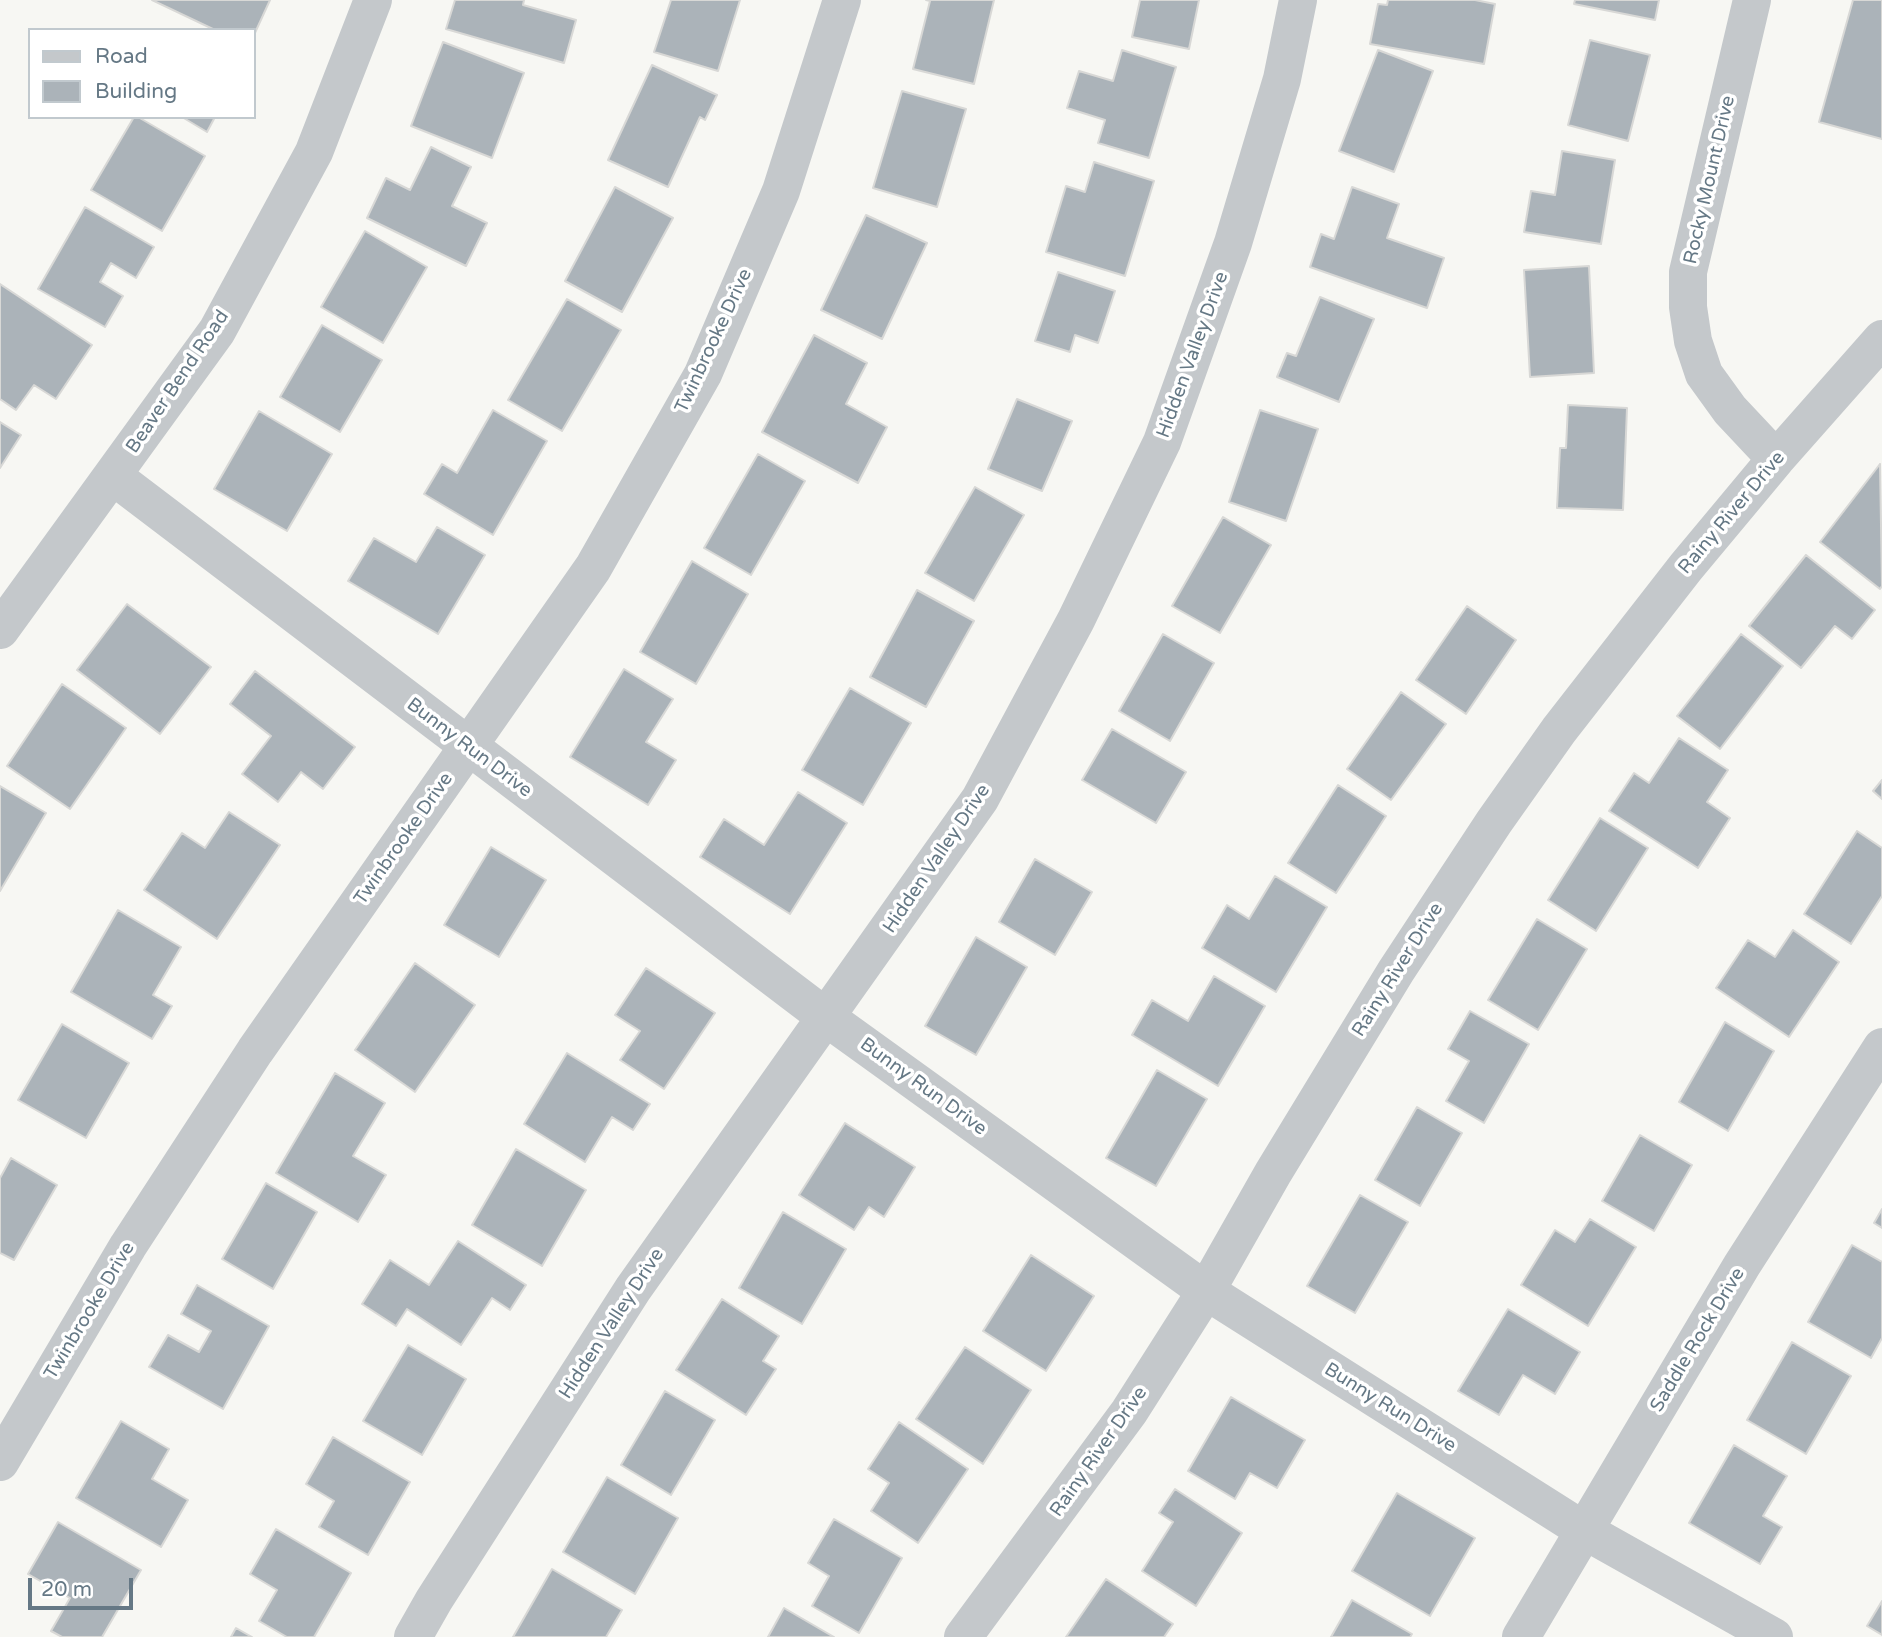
<!DOCTYPE html>
<html>
<head>
<meta charset="utf-8">
<style>
	body { margin:0 }
	#map { position:relative; width:1882px; height:1637px; overflow:hidden; background:#f7f7f3; font-family:"Varela Round",sans-serif }
	canvas { display:block }
	.legend { position:absolute; left:28px; top:28px; width:228px; height:91px; box-sizing:border-box; background:#fff; border:2px solid #c1c9ce; margin:0; padding:9px 12px; list-style:none; font-size:21px; color:#657885 }
	.legend li { display:flex; align-items:center; gap:14px; height:35px }
	.legend b { width:35px; border:2px solid #c1c9ce }
	.scale { position:absolute; left:28px; top:1578px; width:105px; height:32px; box-sizing:border-box; border:4px solid #657885; border-top:0; padding-left:9px; font-size:21px; line-height:24px; white-space:nowrap; color:#657885; -webkit-text-stroke:5px #fff; paint-order:stroke }
</style>
</head>
<body>
<div id="map">
<canvas width="1882" height="1637"></canvas>
<ul class="legend">
<li><b style="height:9px;background:#c4c8cb"></b>Road</li>
<li><b style="height:19px;background:#abb3b9"></b>Building</li>
</ul>
<div class="scale">20 m</div>
</div>
<script>
const g = document.querySelector('canvas').getContext('2d');
g.lineJoin = 'round';
function paint(path, color) { g.fillStyle = color; g.fill(path, 'evenodd'); }
const poly = rows => new Path2D(rows.map(r => 'M' + r).join(''));
function trace(path, color, width, dash) { g.strokeStyle = color; g.lineWidth = width; g.lineCap = dash ? 'butt' : 'round'; g.setLineDash(dash || []); g.stroke(path); }
function drawText(font, color, halo, rows, align = 'center') {
  g.font = font + ' "Varela Round",sans-serif'; g.lineWidth = 7; g.setLineDash([]); g.textBaseline = 'middle'; g.strokeStyle = halo; g.fillStyle = color; for (const [text, x, y, turn = 0] of rows) {
    g.save(); g.translate(x, y); g.rotate((+turn || 0) * Math.PI / 180); g.textAlign = isNaN(turn) ? turn : align; if (halo) g.strokeText(text, 0, 0); g.fillText(text, 0, 0); g.restore();
  }
}
const building = poly([
	[152,0,270,0,254,35,254,30,215,30,152,0],
	[455,0,524,0,523,5,576,20,564,63,446,29,455,0],
	[671,0,740,0,718,71,654,52,671,0],
	[926,0,994,0,974,84,913,69,930,1,926,0],
	[1140,0,1199,0,1189,49,1132,37,1140,0],
	[1388,0,1475,0,1495,4,1484,64,1370,44,1378,4,1387,5,1388,0],
	[1575,0,1659,0,1655,20,1574,4,1575,0],
	[1853,0,1882,0,1882,139,1819,122,1853,0],
	[1590,40,1650,55,1628,141,1568,125,1590,40],
	[443,42,524,73,492,158,411,126,443,42],
	[1122,50,1176,67,1149,158,1098,143,1105,120,1067,108,1079,71,1113,81,1122,50],
	[1378,50,1433,71,1394,172,1339,151,1378,50],
	[652,65,717,95,705,120,700,117,668,187,608,160,652,65],
	[902,91,966,109,937,207,873,188,902,91],
	[134,117,138,117,205,156,162,231,91,190,134,117],
	[182,117,215,117,207,132,182,117],
	[431,147,471,167,452,206,487,223,466,266,367,218,386,178,410,190,431,147],
	[1562,151,1615,160,1601,244,1524,232,1531,191,1555,195,1562,151],
	[1094,162,1154,181,1125,276,1046,252,1066,186,1085,192,1094,162],
	[615,187,673,218,622,312,565,281,615,187],
	[1352,187,1399,204,1387,238,1444,258,1427,308,1310,267,1321,234,1334,239,1352,187],
	[85,207,154,247,136,278,111,263,100,282,123,296,105,327,38,289,85,207],
	[866,215,927,243,882,339,821,310,866,215],
	[365,231,427,267,383,343,321,307,365,231],
	[1589,266,1594,373,1530,377,1524,270,1589,266],
	[1058,272,1115,291,1098,343,1075,335,1070,352,1035,341,1058,272],
	[0,284,92,345,56,399,34,385,16,410,0,399,0,284],
	[1320,297,1374,319,1339,402,1277,377,1287,353,1296,356,1320,297],
	[567,299,621,330,562,431,508,400,567,299],
	[322,325,382,360,340,432,280,397,322,325],
	[814,335,867,363,846,404,887,427,858,483,762,432,814,335],
	[1017,399,1072,421,1042,491,988,469,1017,399],
	[1568,405,1627,408,1623,510,1557,508,1560,448,1566,448,1568,405],
	[493,410,547,441,493,535,424,494,442,464,457,473,493,410],
	[1260,410,1318,429,1286,521,1229,502,1260,410],
	[259,411,332,454,287,531,214,489,259,411],
	[0,422,21,435,0,468,0,422],
	[758,454,805,481,751,575,704,548,758,454],
	[1880,464,1882,586,1880,589,1820,542,1880,464],
	[975,487,1024,515,974,601,925,573,975,487],
	[1223,517,1271,545,1220,633,1172,606,1223,517],
	[437,527,485,555,438,634,348,581,374,538,416,562,437,527],
	[1806,555,1875,610,1852,639,1835,626,1801,668,1749,626,1806,555],
	[692,561,748,594,696,684,640,652,692,561],
	[917,590,974,621,926,707,870,677,917,590],
	[127,604,211,667,160,734,77,670,127,604],
	[1467,606,1516,640,1466,714,1416,680,1467,606],
	[1163,634,1214,663,1170,741,1119,711,1163,634],
	[1741,634,1783,666,1720,749,1677,716,1741,634],
	[624,669,673,699,646,742,676,760,648,805,570,757,624,669],
	[255,671,355,747,323,789,301,772,278,802,242,774,271,736,230,704,255,671],
	[62,684,126,728,70,809,7,766,62,684],
	[850,688,911,723,863,805,802,770,850,688],
	[1401,692,1446,724,1391,800,1347,769,1401,692],
	[1112,729,1186,772,1156,823,1082,780,1112,729],
	[1679,738,1728,770,1707,802,1730,818,1698,868,1609,811,1634,773,1649,783,1679,738],
	[1882,780,1882,799,1873,791,1882,780],
	[1338,785,1386,816,1336,893,1288,863,1338,785],
	[0,786,46,813,0,891,0,786],
	[798,792,847,823,790,914,700,857,724,819,764,845,798,792],
	[229,812,280,845,217,939,144,890,182,833,205,848,229,812],
	[1600,818,1648,848,1596,931,1548,900,1600,818],
	[1857,831,1882,848,1882,896,1851,944,1804,914,1857,831],
	[491,847,546,880,499,957,444,925,491,847],
	[1035,859,1092,892,1055,955,999,922,1035,859],
	[1275,876,1327,907,1276,992,1202,948,1227,905,1249,919,1275,876],
	[118,910,181,947,153,995,172,1006,152,1039,71,992,118,910],
	[1537,919,1587,949,1538,1030,1488,1000,1537,919],
	[1793,930,1839,962,1789,1037,1716,988,1748,940,1775,957,1793,930],
	[976,937,1027,967,976,1055,925,1026,976,937],
	[415,963,475,1005,415,1092,355,1050,415,963],
	[646,968,715,1013,664,1089,620,1060,640,1031,615,1015,646,968],
	[1214,976,1265,1006,1218,1086,1132,1035,1152,1000,1188,1021,1214,976],
	[1470,1011,1529,1044,1484,1123,1446,1101,1469,1061,1448,1049,1470,1011],
	[1725,1022,1774,1051,1728,1131,1679,1102,1725,1022],
	[62,1024,129,1063,86,1138,18,1100,62,1024],
	[567,1053,650,1104,633,1130,612,1117,585,1162,524,1124,567,1053],
	[1157,1070,1207,1099,1156,1186,1106,1158,1157,1070],
	[335,1073,385,1103,353,1156,386,1175,358,1222,276,1173,335,1073],
	[1417,1107,1462,1133,1420,1206,1375,1180,1417,1107],
	[845,1123,915,1167,884,1217,869,1207,854,1230,799,1195,845,1123],
	[1640,1135,1692,1165,1654,1231,1602,1201,1640,1135],
	[516,1149,586,1190,542,1266,472,1225,516,1149],
	[11,1158,57,1185,14,1260,0,1253,0,1178,11,1158],
	[266,1183,317,1212,273,1289,222,1259,266,1183],
	[1360,1195,1408,1222,1355,1313,1307,1286,1360,1195],
	[1882,1209,1882,1228,1874,1223,1882,1209],
	[783,1212,846,1249,802,1324,739,1288,783,1212],
	[1590,1219,1636,1247,1588,1326,1521,1285,1555,1230,1575,1242,1590,1219],
	[458,1241,526,1285,510,1310,492,1298,461,1345,407,1309,396,1326,362,1304,390,1260,429,1285,458,1241],
	[1852,1245,1882,1262,1882,1338,1871,1358,1808,1322,1852,1245],
	[1031,1255,1094,1296,1046,1371,983,1331,1031,1255],
	[197,1285,269,1326,223,1409,149,1367,168,1335,199,1352,211,1331,181,1314,197,1285],
	[722,1299,779,1336,763,1361,776,1369,746,1415,676,1370,722,1299],
	[1508,1309,1580,1352,1555,1394,1523,1375,1499,1415,1458,1391,1508,1309],
	[1792,1342,1851,1376,1806,1454,1747,1420,1792,1342],
	[408,1345,466,1379,422,1455,363,1421,408,1345],
	[965,1347,1031,1390,983,1464,916,1419,965,1347],
	[665,1391,715,1420,671,1495,621,1465,665,1391],
	[1231,1397,1305,1440,1277,1488,1250,1473,1235,1499,1188,1471,1231,1397],
	[121,1421,169,1449,152,1479,188,1500,161,1547,76,1498,121,1421],
	[899,1422,968,1469,918,1543,871,1511,889,1483,868,1469,899,1422],
	[333,1437,410,1482,368,1555,319,1527,334,1501,306,1484,333,1437],
	[1734,1445,1787,1476,1763,1516,1782,1527,1760,1564,1689,1523,1734,1445],
	[607,1477,678,1518,635,1594,563,1552,607,1477],
	[1175,1489,1242,1533,1196,1606,1142,1571,1173,1522,1159,1513,1175,1489],
	[1397,1493,1475,1538,1430,1616,1352,1571,1397,1493],
	[834,1519,902,1558,859,1633,812,1606,829,1576,808,1563,834,1519],
	[58,1522,141,1570,102,1637,62,1637,51,1631,70,1598,28,1574,58,1522],
	[276,1529,351,1573,314,1637,287,1637,259,1621,277,1590,250,1574,276,1529],
	[552,1569,622,1610,606,1637,513,1637,552,1569],
	[1106,1579,1173,1624,1164,1637,1066,1637,1106,1579],
	[1352,1600,1412,1634,1410,1637,1331,1637,1352,1600],
	[1882,1601,1882,1635,1867,1626,1882,1601],
	[784,1608,834,1637,768,1637,784,1608],
	[236,1628,252,1637,231,1637,236,1628]
]);
paint(building, '#abb3b9');
trace(building, '#d8d8d6', 2);
trace(poly([
	[1752,0,1688,272,1688,307,1693,341,1704,374,1730,410,1776,459],
	[113,476,827,1018,1206,1291,1585,1531,1774,1637],
	[0,630,217,331,314,152,373,0],
	[0,1462,128,1246,255,1051,593,568,703,374,781,191,842,0],
	[413,1637,434,1600,633,1289,980,799,1076,620,1162,442,1233,243,1282,79,1298,0],
	[963,1637,1129,1412,1206,1291,1273,1173,1396,971,1494,822,1559,730,1686,567,1776,459,1882,339],
	[1521,1637,1742,1265,1882,1047]
]), '#c4c8cb', 38);
drawText('19px', '#657885', '#fff', [
	["Rocky Mount Drive",1710,180,-77],
	["Twinbrooke Drive",714,341,-65],
	["Hidden Valley Drive",1193,355,-70],
	["Beaver Bend Road",178,382,-56],
	["Rainy River Drive",1732,513,-50],
	["Bunny Run Drive",469,748,37],
	["Twinbrooke Drive",404,839,-55],
	["Hidden Valley Drive",937,859,-56],
	["Rainy River Drive",1398,970,-58],
	["Bunny Run Drive",923,1087,36],
	["Twinbrooke Drive",90,1311,-59],
	["Hidden Valley Drive",612,1324,-57],
	["Saddle Rock Drive",1698,1340,-59],
	["Bunny Run Drive",1390,1408,32],
	["Rainy River Drive",1099,1452,-55]
]);
</script>
</body>
</html>
